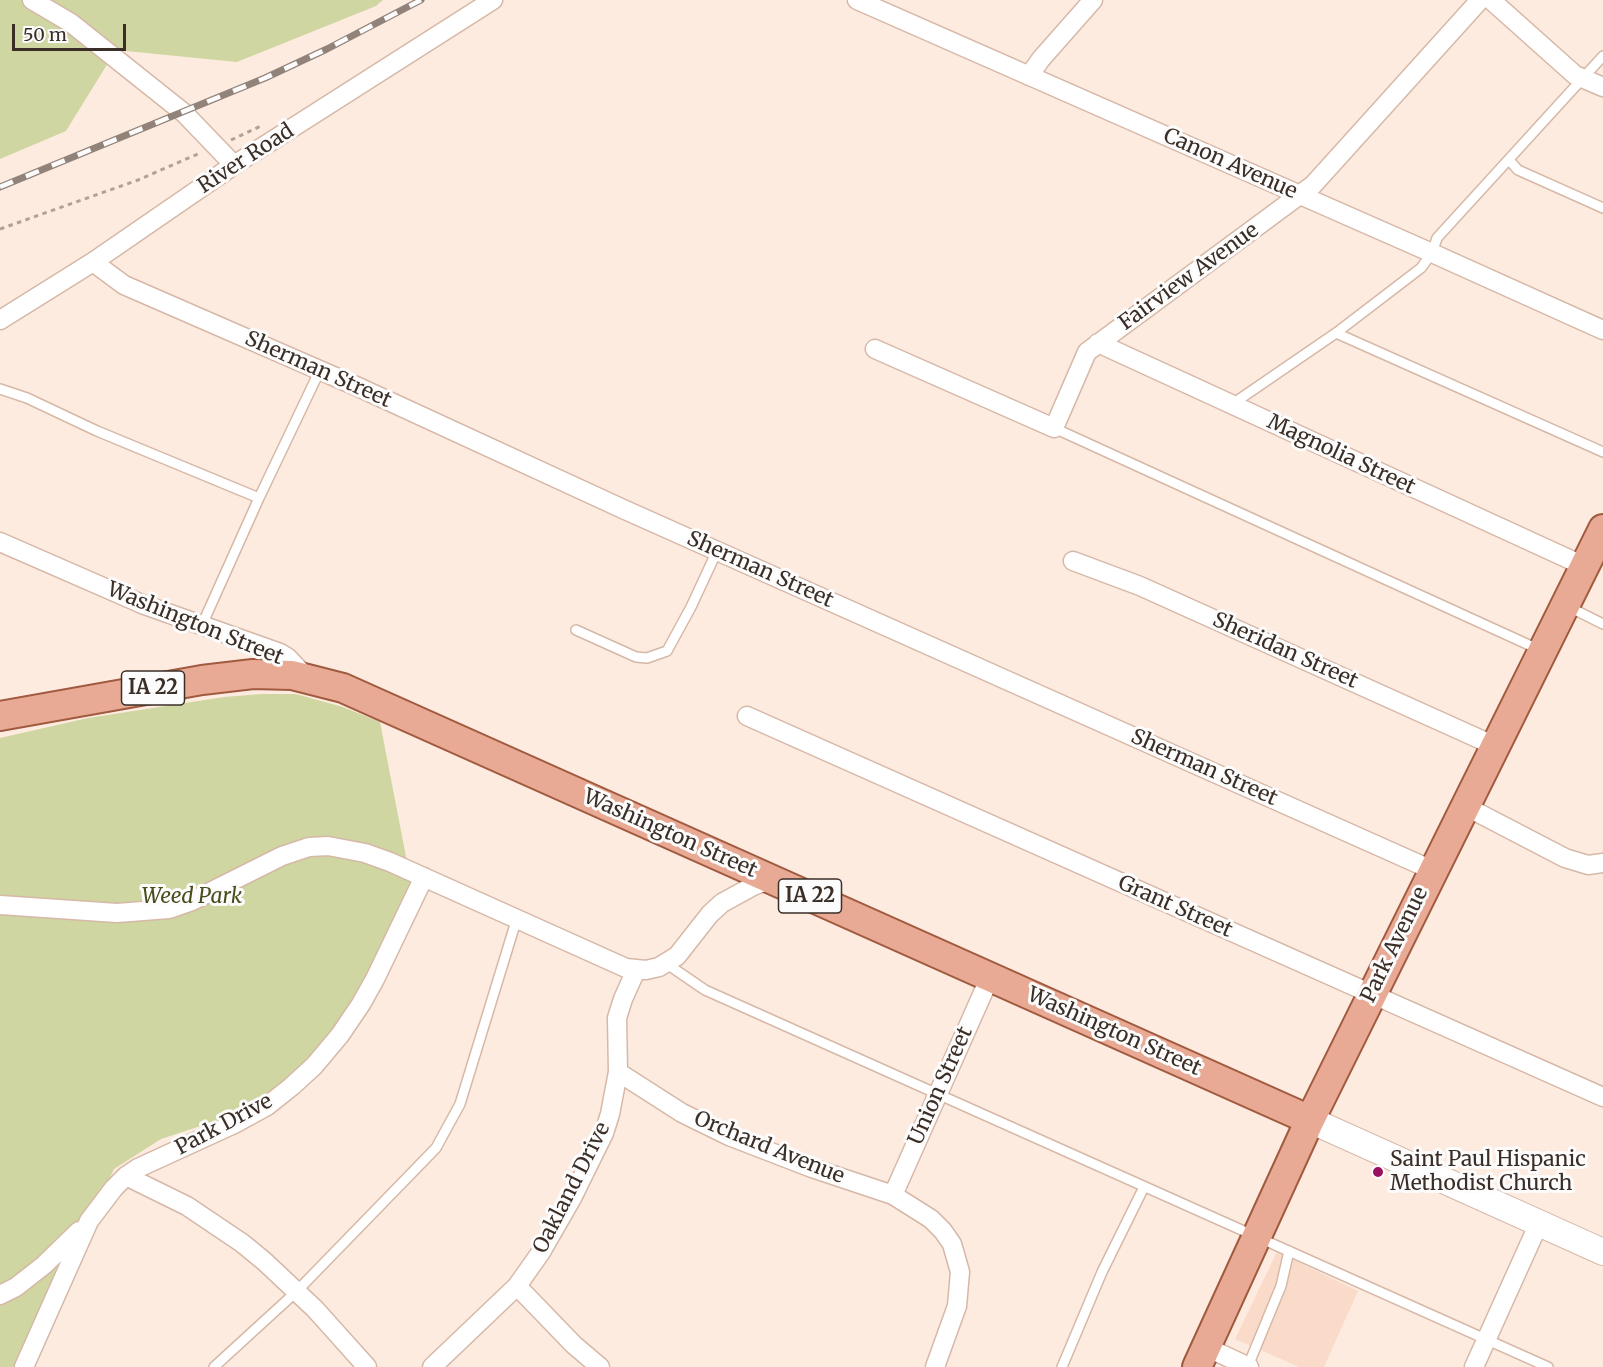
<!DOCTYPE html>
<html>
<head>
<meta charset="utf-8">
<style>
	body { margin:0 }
	#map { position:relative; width:1603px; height:1367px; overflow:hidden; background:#fdebe0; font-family:Merriweather,serif }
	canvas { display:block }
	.scale { position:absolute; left:12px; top:24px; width:114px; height:27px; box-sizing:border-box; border:3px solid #3a2e27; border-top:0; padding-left:8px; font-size:18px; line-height:21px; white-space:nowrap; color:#3a2e27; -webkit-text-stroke:4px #fcfcfc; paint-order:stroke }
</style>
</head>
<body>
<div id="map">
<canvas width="1603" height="1367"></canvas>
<div class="scale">50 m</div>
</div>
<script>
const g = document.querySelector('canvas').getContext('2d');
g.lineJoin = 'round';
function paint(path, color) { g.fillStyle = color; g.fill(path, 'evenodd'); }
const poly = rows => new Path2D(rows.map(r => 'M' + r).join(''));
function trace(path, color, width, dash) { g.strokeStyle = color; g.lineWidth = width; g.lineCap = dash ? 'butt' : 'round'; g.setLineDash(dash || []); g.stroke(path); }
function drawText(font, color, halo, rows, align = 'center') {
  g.font = font + ' Merriweather,serif'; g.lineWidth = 6; g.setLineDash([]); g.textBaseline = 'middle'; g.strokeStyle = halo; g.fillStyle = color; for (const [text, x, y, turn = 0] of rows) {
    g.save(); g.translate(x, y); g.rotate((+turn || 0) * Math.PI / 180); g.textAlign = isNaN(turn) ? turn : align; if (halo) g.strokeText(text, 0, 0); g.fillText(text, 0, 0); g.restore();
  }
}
paint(poly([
	[1277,1252,1358,1291,1324,1367,1299,1367,1235,1339]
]), '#fadbca');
paint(poly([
	[0,0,383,0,376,6,237,62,116,50,66,131,0,159],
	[261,694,296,694,343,707,380,722,412,888,351,1011,304,1067,246,1111,161,1139,114,1169,68,1263,23,1367,0,1367,0,738,88,718,224,697]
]), '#cfd6a1');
const service = poly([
	[1509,160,1518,170,1603,208],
	[1336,333,1603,452],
	[0,389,27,398,97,431,259,498],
	[1231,405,1336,333,1421,268,1432,253,1437,238,1603,56],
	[1054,428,1540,650],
	[1567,606,1603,624],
	[202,625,259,498,320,370],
	[576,630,636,657,647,658,667,651,691,607,717,551],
	[667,964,705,990,1548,1367],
	[1248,1366,1281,1286,1289,1251],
	[214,1367,296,1292,436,1148,460,1104,517,918],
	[1062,1367,1102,1272,1144,1187]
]);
const minor = poly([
	[32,0,71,23,184,113,234,165],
	[857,0,1432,253,1603,330],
	[1491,0,1575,75,1603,87],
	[1029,76,1041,59,1093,0],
	[93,262,124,285,356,386,623,509,1432,870],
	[0,320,93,262,234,165,493,0],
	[1098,343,1584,566],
	[875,349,1054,428,1087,352,1313,185,1480,0],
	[0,542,142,604,280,653,288,658,306,677],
	[1073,561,1140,586,1495,746],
	[747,716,1603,1097],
	[1465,806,1565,858,1588,865,1603,863],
	[0,905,117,913,169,909,192,901,282,856,309,847,328,846,365,853,390,862,626,968,646,970,659,967,677,956,710,914,722,903,753,886,772,879],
	[618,1072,682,1113,729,1136,812,1168,893,1195,931,1219,943,1231,952,1244,960,1272,957,1306,935,1367],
	[126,1176,187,1206,242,1243,264,1261,315,1309,367,1367],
	[893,1195,990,977],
	[517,1286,574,1345,600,1367],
	[0,1295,16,1287,44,1265,79,1231],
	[1206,1347,1249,1367],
	[24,1367,89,1221,114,1188,126,1176,138,1168,234,1124,267,1106,291,1087,314,1066,340,1035,361,1004,375,979,424,877],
	[432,1367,517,1286,541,1252,572,1198,604,1133,610,1114,618,1072,617,1018,623,999,636,970],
	[1474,1367,1539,1223]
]);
const secondary = poly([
	[1310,1120,1603,1252]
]);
const primary = poly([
	[0,716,202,680,253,674,292,675,343,688,1310,1120],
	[1197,1367,1310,1120,1603,529]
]);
trace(service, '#d6b8a7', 12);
trace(minor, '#d6b8a7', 21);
trace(secondary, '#d6b8a7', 28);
trace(primary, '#a15a3f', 32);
trace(poly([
	[231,140,263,125],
	[0,229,138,180,200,153]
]), '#b1a298', 3, [4.5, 4.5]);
trace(service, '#fff', 9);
trace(minor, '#fff', 18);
trace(secondary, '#fff', 26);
trace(primary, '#e8aa94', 28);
const rail = poly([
	[0,187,265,78,327,49,421,0]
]);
trace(rail, '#92837a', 7);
trace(rail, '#fcfcfc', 4.5, [14]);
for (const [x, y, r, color] of [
	[1378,1172,6,"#9b1162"]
]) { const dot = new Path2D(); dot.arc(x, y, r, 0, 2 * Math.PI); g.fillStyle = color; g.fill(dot); trace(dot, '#fcfcfc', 2); }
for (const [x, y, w] of [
	[153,688,63],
	[810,896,63]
]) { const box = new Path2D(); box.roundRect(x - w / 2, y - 17, w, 34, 4.5); g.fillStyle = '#fcfcfc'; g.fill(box); trace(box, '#3a2e27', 1.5); }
drawText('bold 20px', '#3a2e27', null, [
	["IA 22",153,688],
	["IA 22",810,896]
]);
drawText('21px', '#3a2e27', '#fcfcfc', [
	["River Road",246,159,-33],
	["Canon Avenue",1230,164,24],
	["Fairview Avenue",1189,277,-36],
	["Sherman Street",318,370,24],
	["Magnolia Street",1341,455,25],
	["Sherman Street",760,570,24],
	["Washington Street",195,624,22],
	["Sheridan Street",1285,651,24],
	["Sherman Street",1204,768,24],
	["Washington Street",670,834,24],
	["Grant Street",1175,907,24],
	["Park Avenue",1395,945,-64],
	["Washington Street",1114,1032,24],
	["Union Street",941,1086,-66],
	["Park Drive",224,1125,-28],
	["Orchard Avenue",769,1148,22],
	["Oakland Drive",572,1188,-63]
]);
drawText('italic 21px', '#4a4e1b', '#fcfcfc', [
	["Weed Park",192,897]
]);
drawText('21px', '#3a2e27', '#fcfcfc', [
	["Saint Paul Hispanic",1390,1160],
	["Methodist Church",1390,1184]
], 'left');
</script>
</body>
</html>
